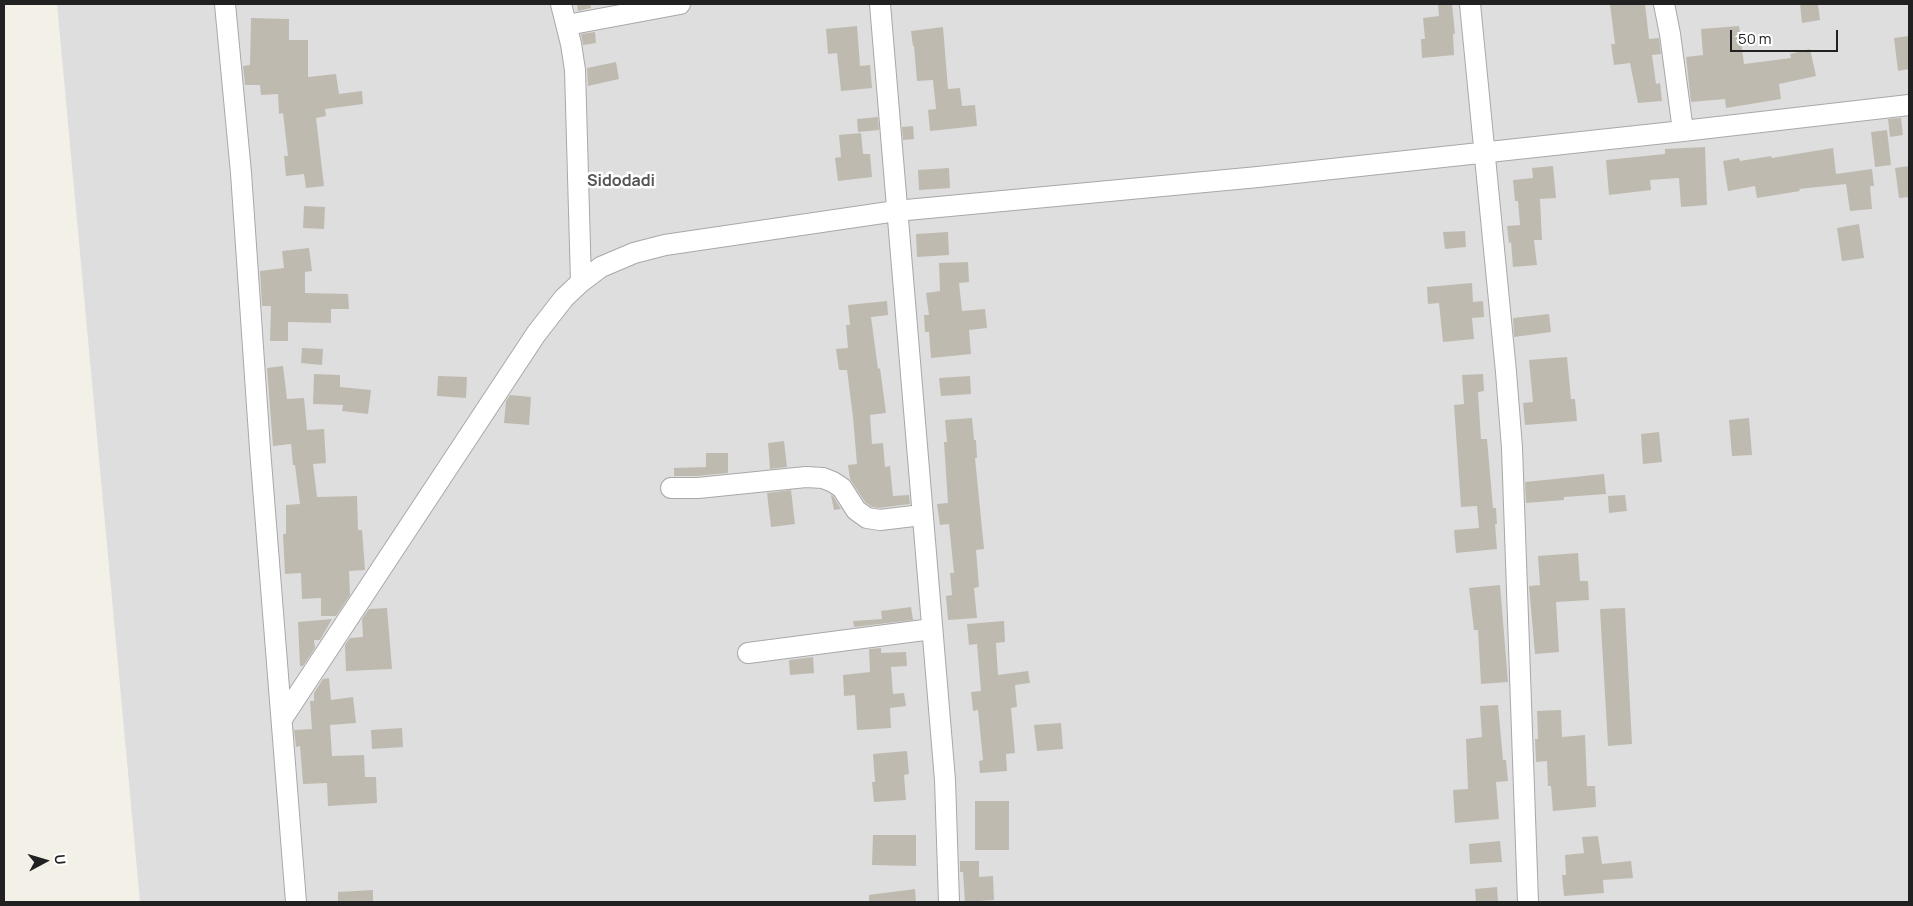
<!DOCTYPE html>
<html>
<head>
<meta charset="utf-8">
<style>
	body { margin:0 }
	#map { position:relative; width:1913px; height:906px; overflow:hidden; background:#f2f0e7; font-family:Manrope,sans-serif }
	canvas { display:block }
	.frame { position:absolute; inset:0; border:5px solid #212121; pointer-events:none }
	.north { position:absolute; left:20px; top:836px; width:50px; height:50px; -webkit-text-stroke:4px #fff; paint-order:stroke; rotate:84deg; font-size:14px; font-weight:700; line-height:20px; text-align:center; color:#212121 }
	.north::after { content:''; display:block; margin:auto; width:18px; height:22px; background:#212121; clip-path:polygon(50% 0,100% 100%,50% 72%,0 100%) }
	.scale { position:absolute; left:1730px; top:30px; width:108px; height:22px; box-sizing:border-box; border:2px solid #212121; border-top:0; padding-left:6px; font-size:15px; line-height:18px; white-space:nowrap; color:#212121; -webkit-text-stroke:4px #fff; paint-order:stroke }
</style>
</head>
<body>
<div id="map">
<canvas width="1913" height="906"></canvas>
<div class="frame"></div>
<div class="north">U</div>
<div class="scale">50 m</div>
</div>
<script>
const g = document.querySelector('canvas').getContext('2d');
g.lineJoin = 'round';
function paint(path, color) { g.fillStyle = color; g.fill(path, 'evenodd'); }
const poly = rows => new Path2D(rows.map(r => 'M' + r).join(''));
function trace(path, color, width, dash) { g.strokeStyle = color; g.lineWidth = width; g.lineCap = dash ? 'butt' : 'round'; g.setLineDash(dash || []); g.stroke(path); }
function drawText(font, color, halo, rows, align = 'center') {
  g.font = font + ' Manrope,sans-serif'; g.lineWidth = 5; g.setLineDash([]); g.textBaseline = 'middle'; g.strokeStyle = halo; g.fillStyle = color; for (const [text, x, y, turn = 0] of rows) {
    g.save(); g.translate(x, y); g.rotate((+turn || 0) * Math.PI / 180); g.textAlign = isNaN(turn) ? turn : align; if (halo) g.strokeText(text, 0, 0); g.fillText(text, 0, 0); g.restore();
  }
}
paint(poly([
	[57,4,1909,4,1909,902,140,902]
]), '#dfdede');
paint(poly([
	[577,4,590,4,591,8,578,11],
	[1438,4,1452,4,1455,34,1453,34,1454,55,1422,58,1421,39,1425,39,1423,18,1439,16],
	[1610,4,1645,4,1649,39,1659,38,1661,54,1652,55,1656,84,1660,83,1662,101,1638,103,1630,63,1614,65,1611,44,1615,44],
	[1800,4,1818,4,1820,20,1802,23],
	[251,18,289,19,289,40,308,40,308,77,336,74,339,94,362,91,363,104,325,109,326,116,316,118,324,186,306,188,304,174,286,176,284,156,288,156,283,113,279,114,278,94,261,95,260,85,245,85,243,66,250,65],
	[857,26,860,66,870,65,872,88,841,91,837,53,828,54,826,29],
	[1739,26,1744,64,1791,58,1790,54,1810,49,1816,76,1779,84,1781,99,1726,108,1725,99,1691,102,1686,57,1703,55,1701,29],
	[943,27,948,89,960,88,962,106,975,105,977,126,930,131,928,110,936,109,933,80,917,81,914,46,913,46,911,31],
	[595,32,596,43,583,45,581,34],
	[1909,36,1909,69,1898,71,1894,38],
	[616,62,619,79,588,86,587,68],
	[878,117,879,130,858,132,857,119],
	[1901,118,1903,135,1890,137,1888,119],
	[913,126,914,139,903,140,902,127],
	[1887,130,1891,165,1875,167,1871,132],
	[861,133,863,154,870,154,872,177,838,181,835,158,841,157,839,135],
	[1705,147,1707,205,1681,207,1679,178,1650,180,1651,190,1609,195,1606,160,1665,154,1665,149],
	[1833,148,1836,174,1872,169,1874,186,1870,186,1872,209,1850,211,1846,184,1799,189,1800,191,1757,198,1755,186,1728,191,1723,161,1739,158,1740,161,1771,156,1772,158],
	[1553,166,1556,198,1540,199,1542,240,1534,240,1537,265,1513,267,1511,242,1509,243,1507,226,1520,225,1518,201,1515,201,1513,180,1533,178,1532,168],
	[1909,166,1909,197,1899,198,1895,168],
	[949,168,950,188,919,190,918,170],
	[304,206,325,207,324,229,303,228],
	[1859,224,1864,258,1842,261,1837,228],
	[1465,231,1466,247,1445,249,1443,232],
	[948,232,949,255,917,257,916,234],
	[309,248,312,271,305,272,305,293,348,294,349,309,331,309,331,323,288,322,288,341,270,341,271,306,262,306,260,271,284,268,282,251],
	[968,262,969,282,959,283,962,311,985,309,987,328,969,330,971,354,931,358,929,332,925,332,924,315,929,315,926,293,940,291,939,263],
	[1472,283,1473,302,1483,301,1484,317,1472,318,1474,339,1443,342,1439,303,1428,304,1427,287],
	[887,301,888,315,871,317,878,369,880,368,886,413,870,415,872,444,883,443,885,467,890,466,893,496,909,495,910,504,879,508,872,507,865,502,850,479,848,465,857,464,853,417,847,370,839,370,836,349,848,348,846,325,850,325,848,305],
	[1549,314,1551,332,1514,337,1513,318],
	[302,348,323,349,322,365,301,363],
	[1567,357,1571,399,1575,399,1577,421,1525,425,1523,403,1533,402,1529,360],
	[283,366,287,399,304,398,307,430,324,429,326,463,313,464,317,497,357,496,358,530,362,530,365,570,349,571,350,595,336,616,321,616,321,598,302,599,301,573,285,574,283,534,286,534,286,505,300,504,295,465,293,465,291,444,273,446,267,368],
	[314,374,340,375,340,387,371,390,368,414,342,411,343,405,313,404],
	[1483,374,1484,391,1478,392,1481,439,1487,439,1493,508,1496,508,1497,524,1495,524,1497,549,1456,553,1454,530,1479,528,1477,506,1461,507,1454,405,1464,404,1462,375],
	[438,376,467,377,466,398,437,396],
	[970,376,971,394,941,396,939,378],
	[510,395,531,397,529,425,504,423,506,401],
	[972,418,974,440,976,440,977,458,975,458,984,549,976,550,979,587,974,588,977,618,948,620,946,596,952,595,950,573,954,573,949,524,940,525,937,504,948,503,944,442,947,442,945,420],
	[1749,418,1752,455,1732,456,1729,420],
	[1659,432,1662,462,1643,464,1641,434],
	[784,441,787,467,770,469,768,443],
	[706,453,728,453,728,473,697,476,674,476,674,468,706,467],
	[1604,474,1606,494,1564,497,1564,500,1526,503,1525,482],
	[791,490,795,524,771,527,767,493],
	[831,495,833,496,841,509,834,510],
	[1625,495,1627,511,1609,513,1608,496],
	[1578,553,1580,581,1588,581,1589,600,1556,602,1559,652,1535,654,1529,586,1540,585,1538,556],
	[1500,585,1508,682,1481,684,1478,630,1474,630,1469,588],
	[911,607,913,620,854,627,853,621,882,619,881,611],
	[387,608,392,669,346,671,345,645,350,638,363,637,362,619,369,609],
	[1625,608,1632,744,1608,746,1600,609],
	[332,619,320,640,314,640,315,648,303,666,300,666,298,622],
	[1004,621,1005,642,996,643,998,675,1028,671,1030,683,1015,685,1017,707,1011,708,1015,753,1006,754,1007,771,980,773,979,761,983,760,978,710,973,711,971,692,981,691,977,644,969,645,967,624],
	[881,648,881,653,906,652,907,666,891,667,893,694,904,693,906,706,890,708,891,728,857,730,855,695,844,696,843,675,870,672,869,649],
	[813,657,814,673,790,675,789,660],
	[329,678,331,700,353,697,356,723,330,725,332,756,364,755,365,777,376,777,377,803,328,806,327,783,303,784,300,746,296,747,294,730,312,729,310,701,314,701,314,693,323,679],
	[1498,705,1503,760,1506,760,1508,781,1496,782,1499,819,1455,823,1453,790,1468,789,1466,739,1482,737,1480,706],
	[1561,710,1562,737,1585,735,1587,786,1595,786,1596,807,1553,811,1551,786,1548,786,1547,761,1536,762,1535,739,1538,739,1537,711],
	[1061,723,1063,749,1037,751,1034,725],
	[402,728,403,747,372,749,371,730],
	[907,751,909,774,904,775,906,800,874,802,872,782,875,782,873,754],
	[975,801,1009,801,1009,850,975,850],
	[873,835,916,835,916,866,872,865],
	[1598,836,1602,864,1631,861,1633,878,1603,880,1604,893,1564,896,1562,875,1566,875,1565,855,1584,853,1582,837],
	[1500,841,1502,862,1470,864,1469,844],
	[960,861,979,861,979,877,993,876,994,900,965,902,963,872,960,872],
	[1497,887,1498,902,1476,902,1475,889],
	[915,889,916,902,869,902,869,895],
	[373,890,373,902,338,902,338,892]
]), '#bfbab0');
const minor = poly([
	[225,4,241,173,260,449,296,902],
	[561,4,571,44,575,70,581,282],
	[880,4,945,780,949,902],
	[1470,4,1506,372,1512,448,1528,902],
	[1664,4,1670,34,1683,131],
	[567,25,680,4],
	[671,488,698,488,806,477,823,478,833,482,842,488,856,510,867,518,880,520,922,515],
	[748,653,932,629],
	[282,719,536,334,564,298,581,282,601,267,634,253,665,245,896,211,1258,177,1683,131,1909,105]
]);
trace(minor, '#a8a8a8', 22);
trace(minor, '#fff', 20);
drawText('bold 16px', '#545454', '#fff', [
	["Sidodadi",621,182]
]);
</script>
</body>
</html>
